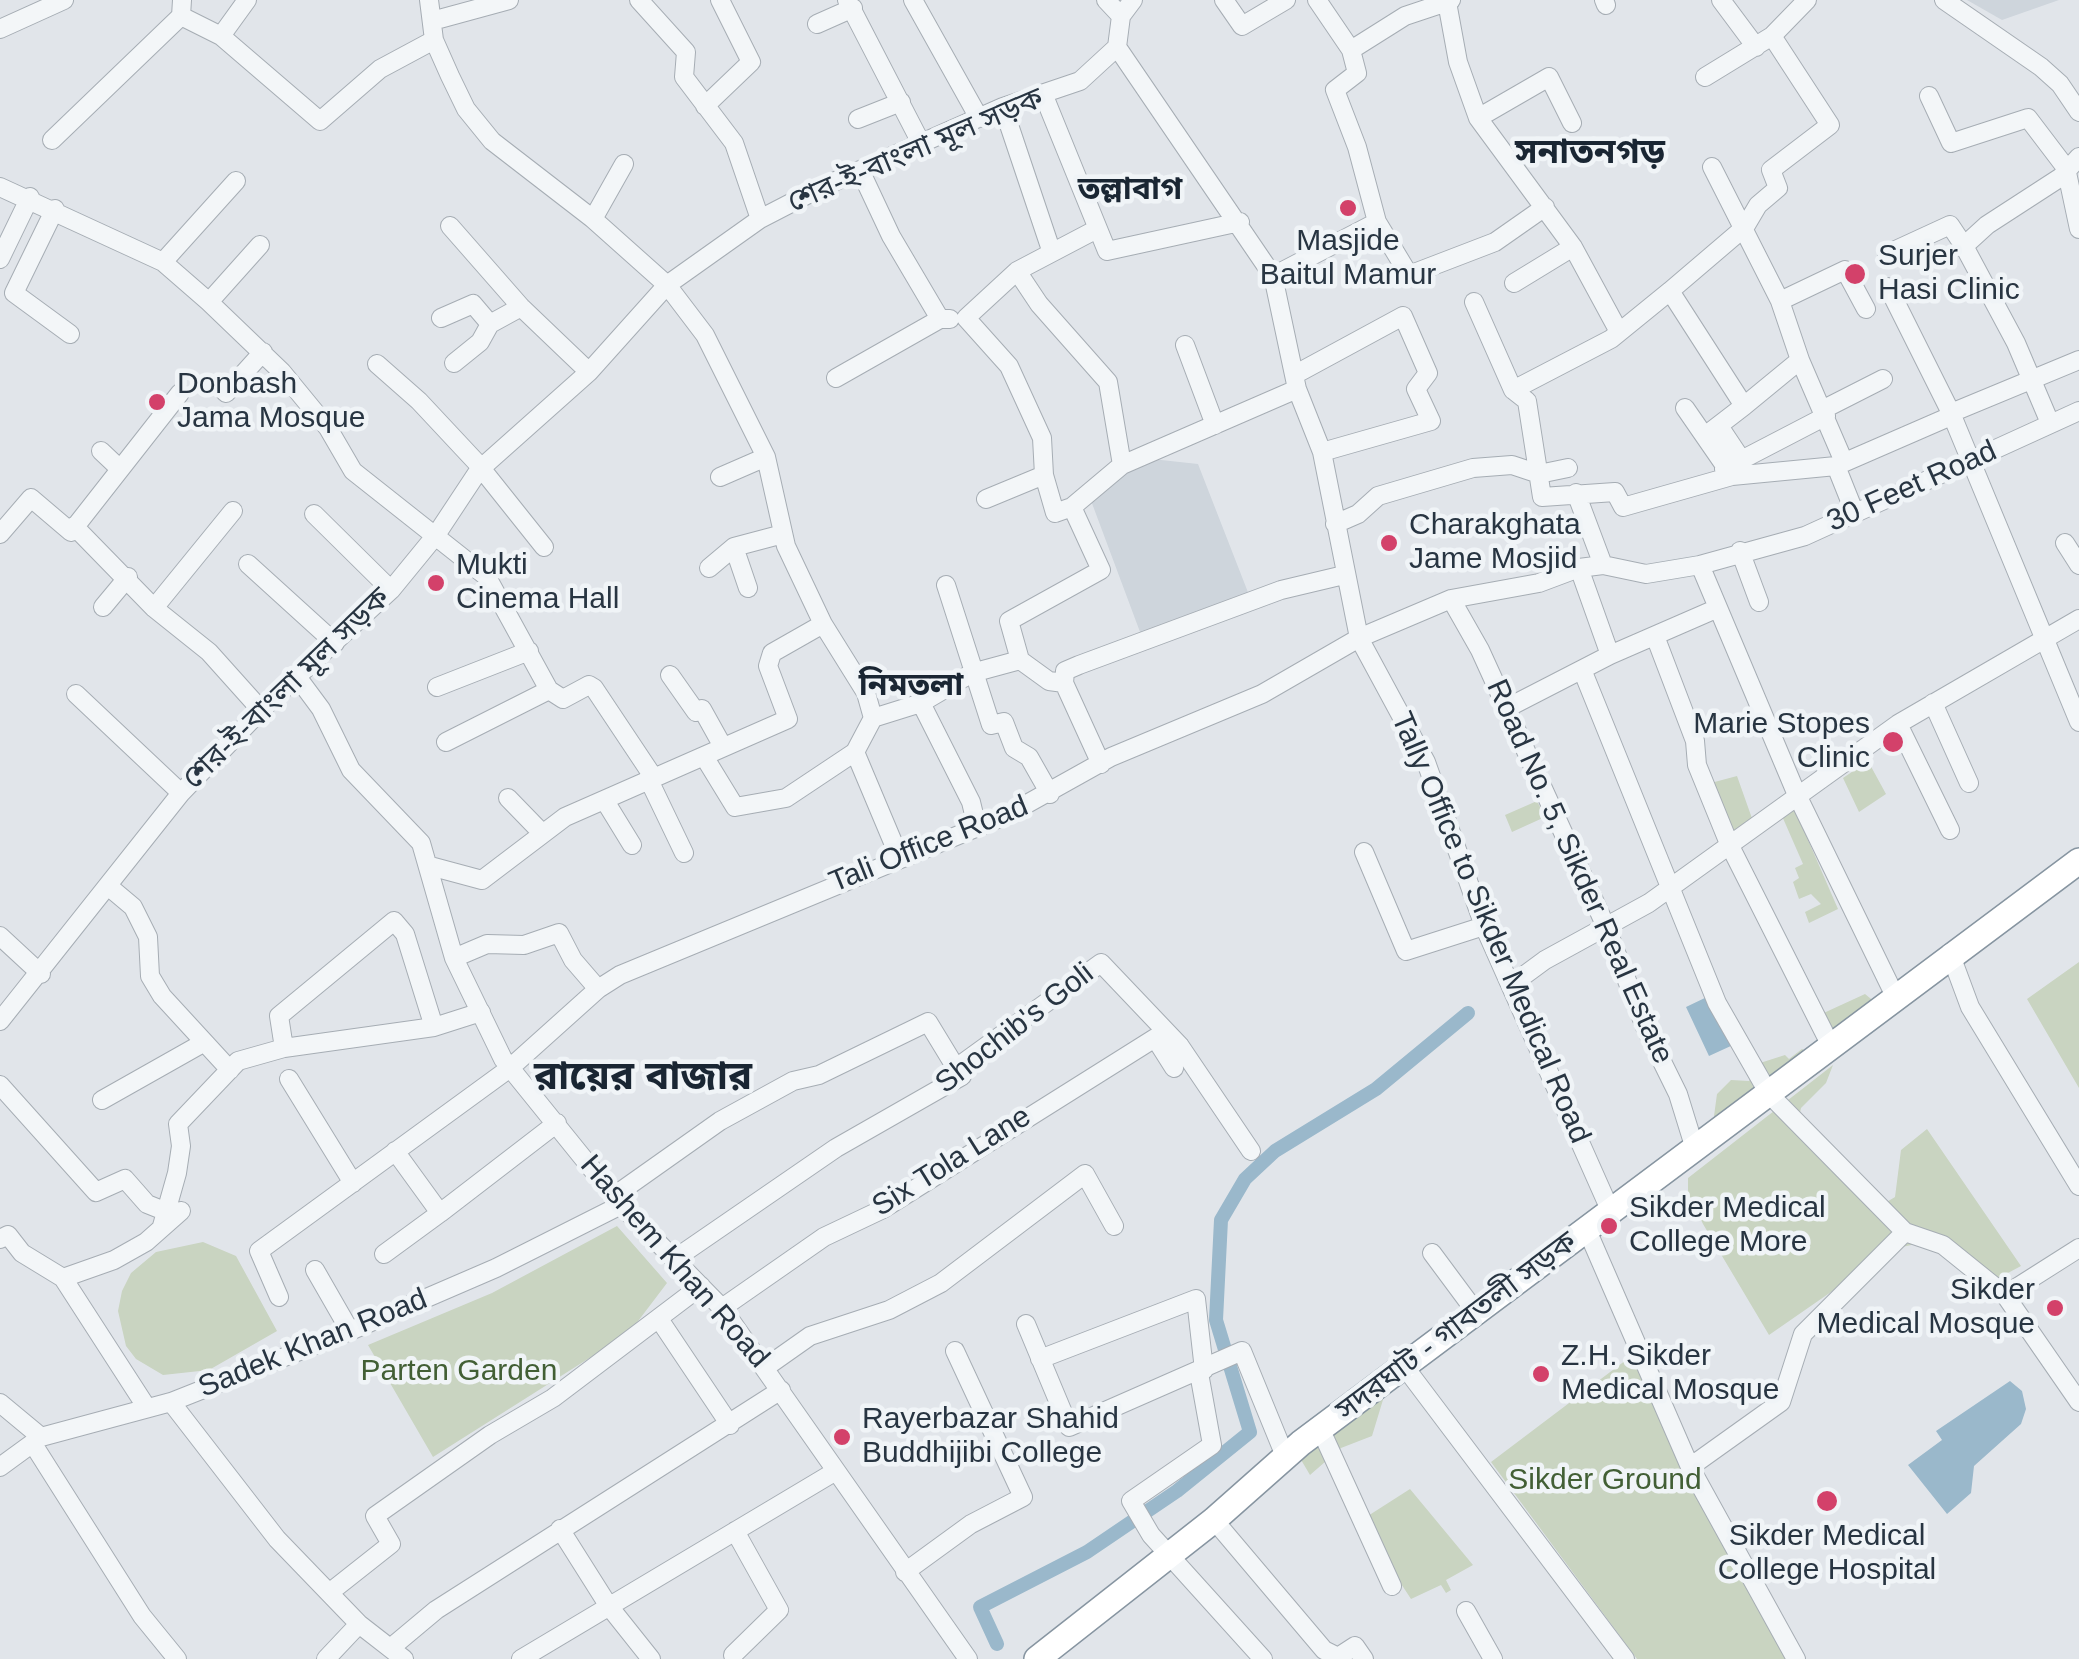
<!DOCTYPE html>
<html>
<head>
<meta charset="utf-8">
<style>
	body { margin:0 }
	canvas { display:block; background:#e1e5ea }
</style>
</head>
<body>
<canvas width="2079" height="1659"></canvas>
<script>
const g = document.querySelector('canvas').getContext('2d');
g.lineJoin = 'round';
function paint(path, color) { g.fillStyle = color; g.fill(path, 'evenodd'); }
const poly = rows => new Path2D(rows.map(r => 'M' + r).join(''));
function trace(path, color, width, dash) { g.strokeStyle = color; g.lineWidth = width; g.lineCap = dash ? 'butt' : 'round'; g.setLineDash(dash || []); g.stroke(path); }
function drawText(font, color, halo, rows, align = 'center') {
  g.font = font + ' Arial,"Noto Sans Bengali",sans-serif'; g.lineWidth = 9; g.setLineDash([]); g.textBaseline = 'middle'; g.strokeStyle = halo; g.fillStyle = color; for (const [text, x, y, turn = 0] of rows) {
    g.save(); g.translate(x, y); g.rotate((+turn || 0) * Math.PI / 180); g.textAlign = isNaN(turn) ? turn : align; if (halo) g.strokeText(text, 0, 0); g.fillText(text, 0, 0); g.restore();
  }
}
paint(poly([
	[1967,0,2059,0,2002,20],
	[1152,459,1198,464,1251,600,1143,640,1090,498,1104,482]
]), '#ced5dc');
paint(poly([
	[1868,761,1886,794,1859,812,1843,778],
	[1737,776,1754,824,1730,839,1707,784],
	[1537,801,1545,817,1512,832,1505,815],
	[1795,810,1838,909,1809,923,1805,912,1821,904,1811,894,1799,899,1793,882,1799,878,1795,868,1803,864,1782,816],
	[2079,962,2079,1088,2027,999],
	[1865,994,1876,1003,1838,1034,1815,1017],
	[1802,1049,1816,1056,1726,1124,1714,1116,1717,1094,1731,1080,1749,1081,1760,1063,1785,1055,1789,1059],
	[1833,1065,1826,1083,1801,1108,1798,1122,1875,1209,1895,1197,1901,1150,1927,1129,2021,1266,1993,1281,1925,1242,1893,1249,1769,1335,1703,1224,1688,1193,1688,1178],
	[617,1226,667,1283,629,1333,433,1457,368,1345,492,1293],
	[203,1242,236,1256,277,1331,209,1370,163,1375,136,1359,126,1346,118,1311,122,1291,131,1273,156,1252],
	[1634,1354,1792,1659,1637,1659,1491,1462],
	[1389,1380,1372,1436,1341,1448,1310,1475,1297,1453],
	[1410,1489,1473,1565,1446,1580,1451,1590,1446,1593,1441,1585,1411,1599,1360,1521]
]), '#c9d4c1');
paint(poly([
	[1709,996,1733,1045,1709,1056,1686,1007],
	[2010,1381,2022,1391,2026,1409,2021,1424,1974,1466,1971,1493,1947,1514,1908,1465,1942,1440,1936,1431]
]), '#9ab8cb');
trace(poly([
	[997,1644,980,1607,1087,1552,1177,1491,1250,1432,1216,1320,1221,1220,1245,1179,1275,1151,1376,1089,1468,1013]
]), '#9ab8cb', 14);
const minor = poly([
	[182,0,181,16,221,36,320,121,380,69,434,40],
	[429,0,434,40,450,76,466,109,492,141,593,219,667,285,705,335,766,457,786,546,823,624,866,693,873,718,855,752,900,859],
	[639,0,686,52,684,77,734,143,760,219],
	[847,0,921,143],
	[913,0,979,118],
	[1106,0,1121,16],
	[1224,0,1242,26,1286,0],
	[1317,0,1351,50],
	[1451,0,1447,2,1458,62,1478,118,1573,247,1618,330],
	[1604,0,1606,5],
	[1721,0,1756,47],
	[1944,0,2041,67,2060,84,2079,112],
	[1447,2,1405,16,1351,50,1357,73,1335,90,1357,147,1377,222,1409,275,1495,242,1545,207],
	[432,21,509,0],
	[817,24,853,8],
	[0,29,64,0],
	[221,36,247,0],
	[1772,36,1830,125,1771,170,1778,188,1758,205,1745,227,1670,291,1611,339,1513,390,1527,401,1542,497,1615,492,1623,507,1732,476,1836,466,1951,416],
	[1117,47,1273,276,1297,389,1322,452,1359,638,1426,762,1484,926,1611,1212],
	[1705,77,1772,36,1807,0],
	[1044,96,1107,251,1240,222],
	[1929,96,1951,143,2028,118,2066,168,2079,229],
	[705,106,751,62,720,0],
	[1003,107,1051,250],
	[1478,118,1549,77,1572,123],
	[858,119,901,102],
	[52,140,181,16],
	[1712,167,1780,301,1800,360,1844,462],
	[860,170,891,236,940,319],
	[0,187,163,262,209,302,282,372,328,428,353,471,487,577,549,690,563,699,589,685,594,688,652,775],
	[55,209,14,293,70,334],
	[593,219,624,164],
	[450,226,521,307,589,372],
	[1097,229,1017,271,966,318,1009,366,1042,438,1044,475,1055,513,1072,507,1101,570,1009,621,1020,660,1049,681,1064,683,1101,764],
	[1964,246,2016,343,2050,423],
	[1887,254,1950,225,1964,246,1987,225,2061,177,2079,157],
	[0,259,30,197],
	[163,262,236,181],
	[1017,271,1039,304,1108,382,1122,465],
	[1273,276,1377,222],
	[1514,283,1573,247],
	[1888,287,1951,413,2079,722],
	[1670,291,1744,406,1705,436],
	[1780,301,1845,270,1866,309],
	[209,302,260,245],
	[1474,302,1513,390],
	[441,318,473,304,490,324,521,307],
	[1185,345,1215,425],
	[454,363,480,342,490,324],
	[377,364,419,401,477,463,544,547],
	[1296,374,1403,316,1428,373,1416,389,1431,421,1322,452],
	[836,378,940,319,950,319],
	[220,386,226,393,263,352],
	[1744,406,1800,360],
	[1685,408,1732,476],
	[1822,410,1883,379],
	[1951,413,2079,360],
	[1719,426,1743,462],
	[101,451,120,469],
	[1836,466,1854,511],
	[1724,469,1826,416],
	[720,477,766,457],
	[1576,493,1603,565],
	[986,499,1044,475],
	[1072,507,1122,465,1297,389],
	[314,514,391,590],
	[1335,524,1358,514,1378,496,1473,468,1512,465,1539,474,1568,468],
	[74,526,154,608,209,652,261,710],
	[0,534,31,498,71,532,180,393],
	[2065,543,2079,565],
	[734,547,748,588],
	[1740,551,1759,602],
	[248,564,335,643],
	[1700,565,1797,795,1895,996],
	[709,568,734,547,783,534],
	[1579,568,1610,655],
	[946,585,991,725,1004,722,1014,748,1029,757,1050,794],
	[1451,599,1480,650,1607,929,1645,1027,1678,1094,1695,1149],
	[103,607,128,577],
	[154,608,233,511],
	[1655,636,1695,741,1697,765,1730,846,1831,1046],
	[1583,672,1717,1003,1769,1094,1905,1232,1943,1245,2005,1295,2079,1402],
	[670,675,696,712,702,709,722,745],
	[298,678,321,709,351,770,421,843,454,958,503,1059,621,1205,722,1308,968,1659],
	[1064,683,1065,671,1079,665,1281,590,1344,575],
	[437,687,529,651],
	[76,694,181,793],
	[921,703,971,802,977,827],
	[1933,703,1969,783],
	[1507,708,1610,655,1718,608],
	[873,718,921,703,972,673,1020,660],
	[1898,724,1950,830],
	[446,742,549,690],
	[705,758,735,807,786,798,855,752],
	[648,778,684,853],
	[508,798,541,832],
	[605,801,632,845],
	[1364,852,1406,951,1484,926],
	[430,866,482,880,565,817,788,719,768,666,772,653,823,624],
	[108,886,133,907,148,937,150,976,162,996,230,1070],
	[0,936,41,974],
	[1950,953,1970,1007,2079,1186],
	[454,958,487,944,524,945,559,933,573,960,598,989],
	[1511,985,1545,960,1649,903,1898,724,2079,619],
	[0,1021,181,793,261,710,391,590,436,535,479,470,589,372,667,285,760,219,820,188,1003,107,1080,81,1117,47,1121,16,1133,0],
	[284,1048,279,1016,394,921,405,934,434,1027],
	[289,1079,353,1183],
	[0,1085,96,1192,125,1179,147,1204,167,1212],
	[102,1100,203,1043],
	[395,1151,440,1213,557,1123],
	[614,1196,720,1121,793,1081,819,1075,928,1022,956,1068],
	[162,1226,177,1173,181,1146,178,1124,238,1061,284,1048,434,1027,481,1012],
	[1587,1230,1690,1467,1796,1659],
	[0,1239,8,1235,22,1253,63,1278],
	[1432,1253,1478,1315],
	[384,1254,440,1213],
	[676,1258,836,1148,962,1076,956,1068,1101,963,1180,1046,1251,1151],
	[315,1270,350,1331],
	[2005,1295,2079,1248],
	[279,1297,259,1251,510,1068,598,989,620,975,1007,815,1111,757,1262,694,1359,638,1451,599,1539,583,1579,568,1603,565,1646,574,1700,565,1805,536,2079,411],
	[722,1308,824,1237,883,1209,1155,1038,1174,1068],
	[659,1319,730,1425],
	[1026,1324,1069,1427,1242,1351,1285,1456],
	[1040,1359,1196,1299,1204,1370],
	[1401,1362,1625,1659],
	[766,1367,810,1336,889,1310,941,1283,1085,1174,1114,1226],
	[1199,1373,1212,1445,1131,1501,1151,1535,1263,1659],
	[171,1402,277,1539,359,1624,404,1659],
	[0,1403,41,1437],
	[147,1408,63,1278,114,1260,146,1242,181,1211],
	[1319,1426,1392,1586],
	[33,1444,142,1616,177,1659],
	[0,1467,41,1437,171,1402,350,1331,496,1268,621,1205],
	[1690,1467,1781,1402,1803,1334,1905,1232],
	[1214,1520,1324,1650,1338,1657,1355,1646,1364,1659],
	[560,1529,608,1605,651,1659],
	[905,1572,971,1524,1023,1497,955,1351],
	[329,1593,391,1544,375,1516,490,1435,553,1398,701,1286],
	[1466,1611,1493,1659],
	[393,1646,436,1610,781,1390],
	[733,1655,779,1610,735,1531],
	[326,1659,359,1624],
	[521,1659,836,1471]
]);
const highway = poly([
	[1037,1659,1214,1520,1301,1443,2079,861]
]);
trace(minor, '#a6adb4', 20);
trace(highway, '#8795a1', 28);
trace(minor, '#f3f6f8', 18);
trace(highway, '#fff', 25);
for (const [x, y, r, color] of [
	[1348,208,10,"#d3416a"],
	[1855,274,12,"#d3416a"],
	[157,402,10,"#d3416a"],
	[1389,543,10,"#d3416a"],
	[436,583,10,"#d3416a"],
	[1893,742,12,"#d3416a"],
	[1609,1226,10,"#d3416a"],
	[2055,1308,10,"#d3416a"],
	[1541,1374,10,"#d3416a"],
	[842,1437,10,"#d3416a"],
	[1827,1501,12,"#d3416a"]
]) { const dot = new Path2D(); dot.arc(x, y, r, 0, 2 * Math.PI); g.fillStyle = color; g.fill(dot); trace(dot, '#f0f4f7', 4); }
drawText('30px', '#283542', '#f0f4f7', [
	["শের-ই-বাংলা মূল সড়ক",916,151,-23],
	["30 Feet Road",1912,487,-24],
	["শের-ই-বাংলা মূল সড়ক",287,689,-44],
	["Tali Office Road",929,845,-22],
	["Road No. 5, Sikder Real Estate",1579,872,66],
	["Tally Office to Sikder Medical Road",1490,928,67],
	["Shochib's Goli",1015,1029,-38],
	["Six Tola Lane",952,1162,-32],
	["Hashem Khan Road",674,1262,49],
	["সদরঘাট - গাবতলী সড়ক",1457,1327,-37],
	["Sadek Khan Road",313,1344,-22]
]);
drawText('30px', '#283542', '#f0f4f7', [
	["Masjide",1348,242,"center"],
	["Baitul Mamur",1348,276,"center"],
	["Surjer",1878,257],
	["Hasi Clinic",1878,291],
	["Donbash",177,385],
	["Jama Mosque",177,419],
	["Charakghata",1409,526],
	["Jame Mosjid",1409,560],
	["Mukti",456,566],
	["Cinema Hall",456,600],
	["Marie Stopes",1870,725,"right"],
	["Clinic",1870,759,"right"],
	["Sikder Medical",1629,1209],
	["College More",1629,1243],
	["Sikder",2035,1291,"right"],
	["Medical Mosque",2035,1325,"right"],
	["Z.H. Sikder",1561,1357],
	["Medical Mosque",1561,1391],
	["Rayerbazar Shahid",862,1420],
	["Buddhijibi College",862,1454],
	["Sikder Medical",1827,1537,"center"],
	["College Hospital",1827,1571,"center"]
], 'left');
drawText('30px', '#425f35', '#f0f4f7', [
	["Parten Garden",459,1372],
	["Sikder Ground",1605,1481]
]);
drawText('bold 32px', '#1a2633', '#f0f4f7', [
	["তল্লাবাগ",1130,190],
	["নিমতলা",911,686]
]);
drawText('bold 35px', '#1a2633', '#f0f4f7', [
	["সনাতনগড়",1590,153]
]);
drawText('bold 40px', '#1a2633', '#f0f4f7', [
	["রায়ের বাজার",643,1078]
]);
</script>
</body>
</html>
